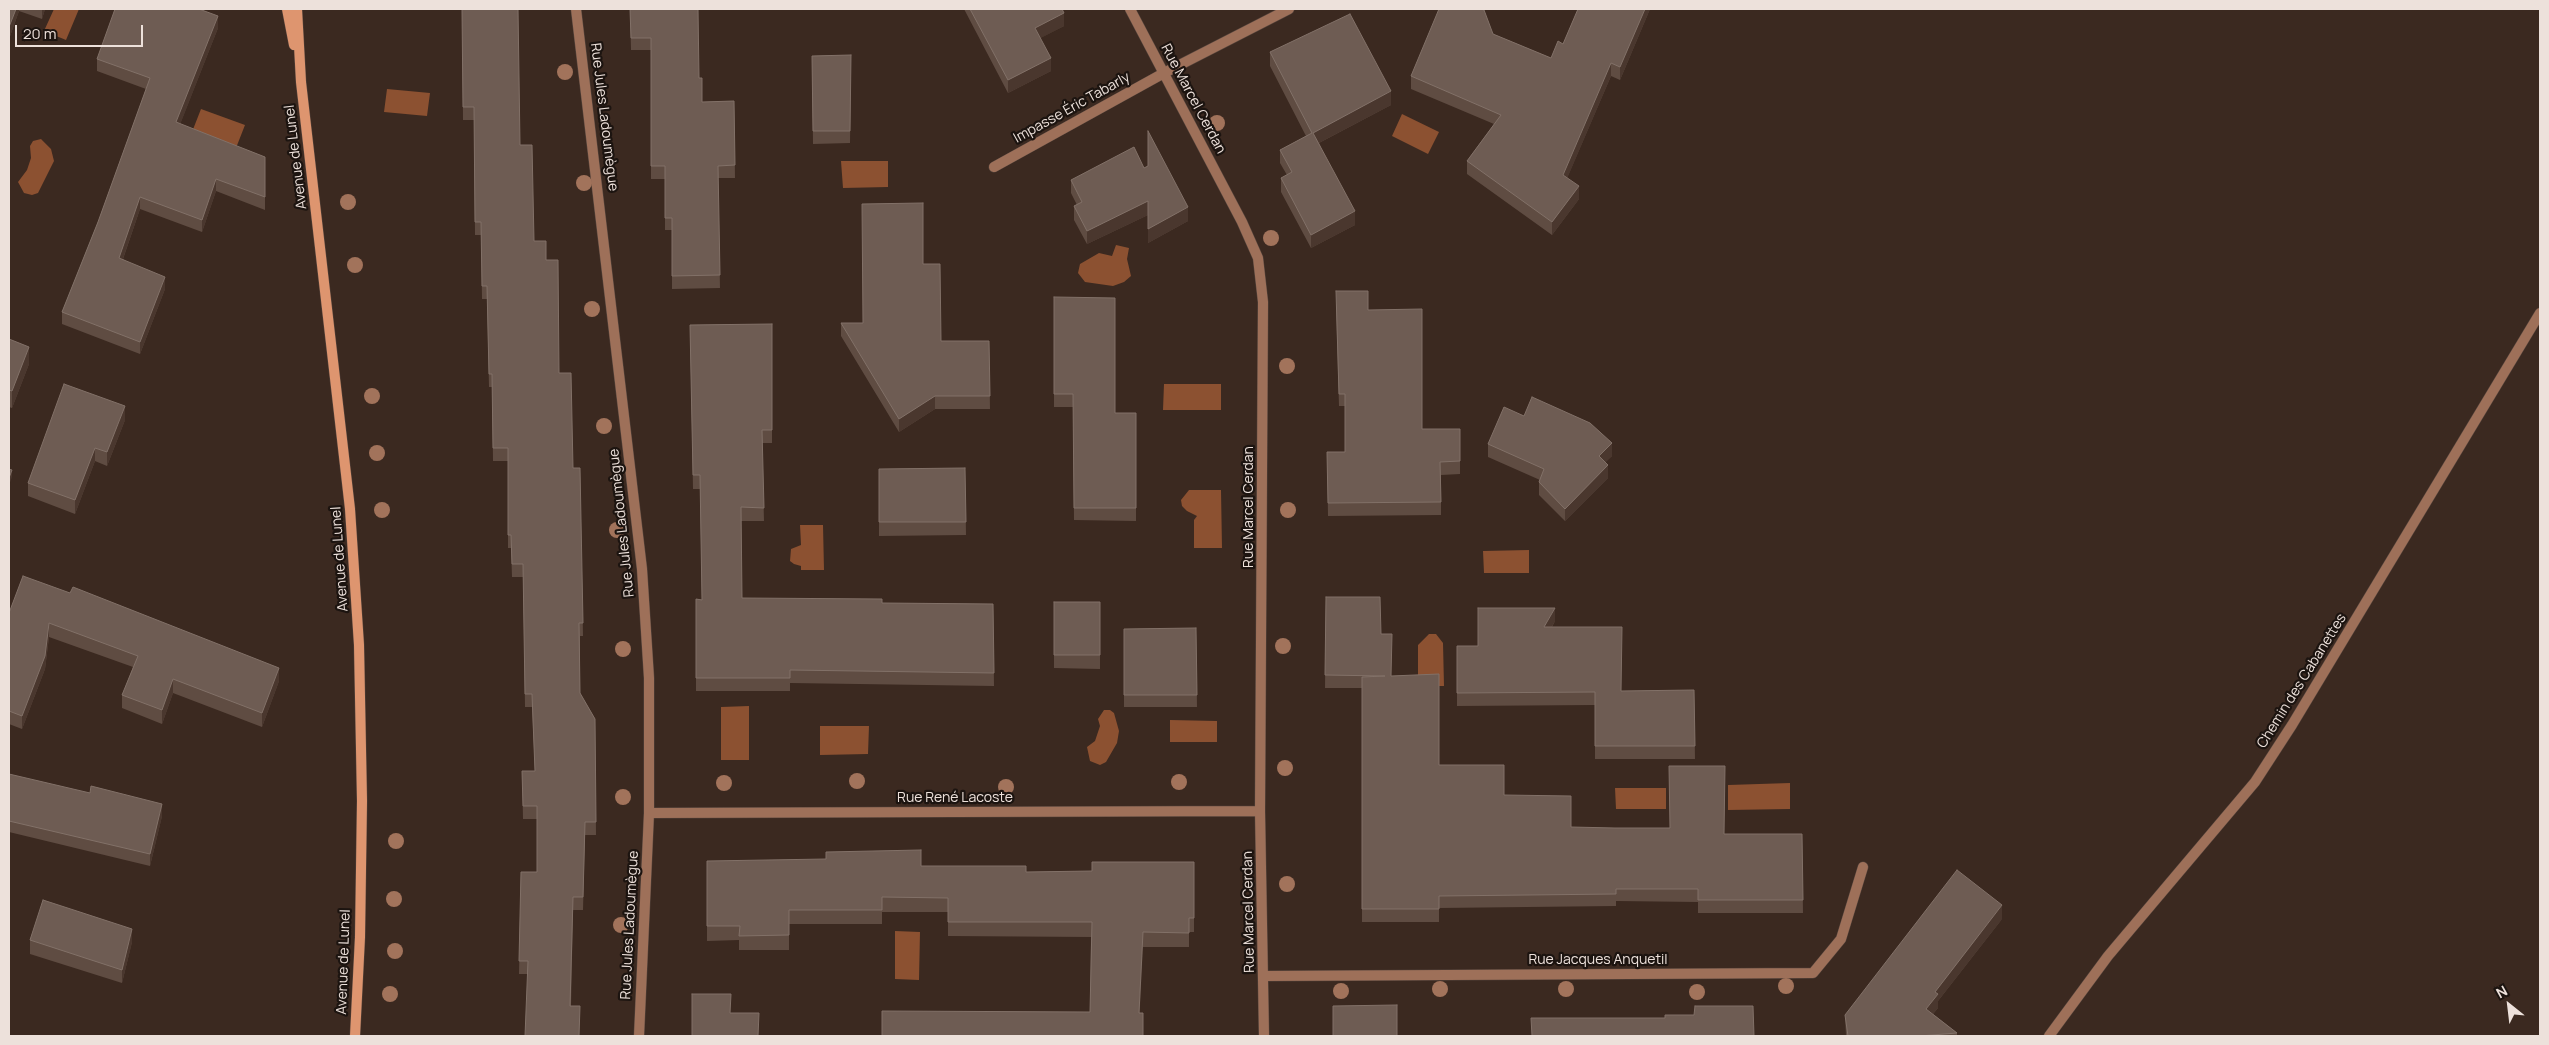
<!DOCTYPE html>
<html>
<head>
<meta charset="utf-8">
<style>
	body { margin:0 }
	#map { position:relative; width:2549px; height:1045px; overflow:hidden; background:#3b2920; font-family:Manrope,sans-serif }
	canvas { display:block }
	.frame { position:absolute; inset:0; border:10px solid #ede1db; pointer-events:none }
	.north { position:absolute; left:2484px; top:980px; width:50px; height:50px; -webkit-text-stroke:4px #1c1410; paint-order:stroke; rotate:331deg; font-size:14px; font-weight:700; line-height:20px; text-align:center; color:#ede1db }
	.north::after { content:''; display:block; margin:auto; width:18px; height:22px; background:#ede1db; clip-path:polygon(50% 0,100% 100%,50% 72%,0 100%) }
	.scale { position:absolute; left:15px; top:25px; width:128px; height:22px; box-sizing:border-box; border:2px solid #ede1db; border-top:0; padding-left:6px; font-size:15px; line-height:18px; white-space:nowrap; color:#ede1db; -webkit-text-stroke:4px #1c1410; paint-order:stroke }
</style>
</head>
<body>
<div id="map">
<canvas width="2549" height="1045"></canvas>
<div class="frame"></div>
<div class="north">N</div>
<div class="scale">20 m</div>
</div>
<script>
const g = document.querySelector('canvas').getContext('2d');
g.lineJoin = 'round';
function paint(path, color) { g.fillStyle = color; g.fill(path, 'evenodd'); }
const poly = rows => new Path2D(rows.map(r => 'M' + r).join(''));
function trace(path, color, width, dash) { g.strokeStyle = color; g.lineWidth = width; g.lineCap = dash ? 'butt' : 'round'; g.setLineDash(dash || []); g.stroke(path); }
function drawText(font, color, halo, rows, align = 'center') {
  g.font = font + ' Manrope,sans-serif'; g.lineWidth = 4.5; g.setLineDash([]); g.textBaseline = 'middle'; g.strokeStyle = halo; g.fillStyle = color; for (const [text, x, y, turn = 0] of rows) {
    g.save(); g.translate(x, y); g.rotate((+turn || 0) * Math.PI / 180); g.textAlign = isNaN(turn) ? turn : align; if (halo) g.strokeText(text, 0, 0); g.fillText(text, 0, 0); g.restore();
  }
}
paint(poly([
	[54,9,79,9,66,40,44,31],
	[387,89,430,93,427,116,384,112],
	[201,109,245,125,236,148,192,132],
	[1402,114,1439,132,1428,154,1392,136],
	[41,139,51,149,54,161,38,193,32,195,24,193,18,182,27,170,31,158,30,146,33,141],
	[841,161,888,161,888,187,843,188],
	[1116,245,1129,248,1127,259,1131,276,1124,282,1113,286,1085,282,1078,273,1080,264,1099,253,1112,256],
	[1164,384,1221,384,1221,410,1163,410],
	[1189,490,1221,490,1222,548,1194,548,1194,520,1197,516,1187,511,1182,506,1181,500],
	[800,525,823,525,824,570,801,570,801,566,794,564,790,561,791,549,801,545],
	[1529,550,1529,573,1484,573,1483,551],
	[1429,634,1436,634,1443,643,1444,686,1418,686,1418,645],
	[749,706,749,760,721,760,721,707],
	[1104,710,1110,710,1114,713,1119,731,1117,743,1106,762,1100,765,1090,761,1087,747,1095,741,1100,726,1098,719],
	[1170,720,1217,721,1217,742,1170,742],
	[820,726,869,726,868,754,820,755],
	[1790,783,1790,809,1728,810,1728,785],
	[1615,788,1666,788,1666,809,1616,809],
	[895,931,920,932,919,980,895,979]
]), '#8c5131');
const minor = poly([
	[576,9,642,569,649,678,649,813,639,1036],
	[1130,9,1242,222,1258,258,1263,302,1260,811,1264,1036],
	[994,167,1164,73,1289,9],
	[649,813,1260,811],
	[1264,976,1813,973,1841,939,1863,867],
	[2049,1036,2108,956,2255,782,2292,725,2540,313]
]);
const secondary = poly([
	[287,9,294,45],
	[297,9,301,82,350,509,359,645,362,801,360,937,355,1036]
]);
trace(minor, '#57463e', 11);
trace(secondary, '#57463e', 11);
trace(minor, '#9e7059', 10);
trace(secondary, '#de956f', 10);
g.fillStyle = '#a2735b';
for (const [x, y] of [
	[565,72],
	[1217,123],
	[584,183],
	[348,202],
	[1271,238],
	[355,265],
	[592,309],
	[1287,366],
	[372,396],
	[604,426],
	[377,453],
	[382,510],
	[1288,510],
	[617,530],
	[1283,646],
	[623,649],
	[1285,768],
	[857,781],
	[1179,782],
	[724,783],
	[1006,787],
	[623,797],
	[396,841],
	[1287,884],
	[394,899],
	[621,925],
	[395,951],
	[1786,986],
	[1440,989],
	[1566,989],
	[1341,991],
	[1697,992],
	[390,994]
]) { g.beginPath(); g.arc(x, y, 8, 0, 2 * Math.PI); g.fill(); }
paint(poly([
	[9,9,45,9,42,19,19,11,9,39],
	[462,9,520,145,534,241,546,260,559,373,573,468,580,468,583,636,580,636,580,693,595,719,596,835,585,835,583,910,573,910,571,1006,580,1019,527,974,519,974,521,872,537,872,537,819,523,819,522,771,535,771,532,707,525,707,523,577,512,577,511,548,508,548,508,461,493,461,492,387,489,387,487,299,482,299,481,235,475,235,474,120,463,120],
	[630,9,699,78,702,102,734,101,735,178,718,178,720,288,672,289,672,230,665,230,665,179,651,179,651,50,631,50],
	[964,9,1062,9,1064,26,1040,38,1051,71,1008,93],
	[1578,9,1650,9,1620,80,1611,76,1567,178,1579,199,1552,235,1467,174,1467,161,1494,124,1411,89,1411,76,1493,34,1551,58,1563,44],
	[218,28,180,124,265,157,265,210,216,191,202,232,140,209,123,259,165,289,140,354,62,324,62,312,98,222,146,89,97,71,97,59],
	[1270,52,1391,105,1319,143,1355,225,1311,248,1281,192,1281,178,1287,175,1280,163,1280,150,1306,136,1270,66],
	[851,55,850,143,813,144,812,56],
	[1144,168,1188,221,1148,243,1148,215,1087,244,1074,220,1074,206,1077,205,1071,193,1071,180],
	[923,264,941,341,989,341,990,409,935,409,899,432,841,336,841,323,863,323],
	[1054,297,1115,413,1136,413,1136,521,1074,520,1073,407,1054,407],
	[1336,304,1368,310,1422,429,1460,429,1460,474,1441,475,1441,515,1328,516,1327,452,1345,452,1345,406,1339,406],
	[772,324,772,443,762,443,764,521,741,521,742,598,882,603,993,604,994,686,790,683,790,691,696,691,696,599,702,600,700,489,693,489,690,325],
	[9,339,29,364,12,408,9,407],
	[125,420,107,466,95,461,75,514,28,496,28,483],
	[1488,444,1612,456,1605,462,1608,478,1565,521,1539,495,1539,482,1540,480,1488,457],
	[965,468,966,535,879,536,879,469],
	[1326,597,1391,676,1439,765,1504,795,1571,827,1724,834,1802,834,1803,913,1698,913,1698,902,1616,901,1616,906,1439,908,1439,922,1362,922,1362,688,1325,688],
	[1054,602,1100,602,1100,669,1054,668],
	[9,613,279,681,262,727,173,693,162,724,122,708,122,695,133,667,49,637,45,669,22,729,9,724],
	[1555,621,1552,627,1621,691,1694,690,1695,759,1595,759,1595,705,1457,706,1457,646,1478,646],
	[1196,628,1197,707,1124,707,1124,629],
	[9,774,162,816,150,866,9,832],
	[707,861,921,866,1026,872,1092,871,1194,862,1194,932,1189,932,1189,947,1143,947,1090,1012,1091,937,948,936,948,912,882,912,882,924,789,924,789,950,739,950,739,940,707,941],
	[2002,919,1938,1001,1938,1008,1933,1014,1957,1033,1957,1036,1846,1036,1845,1015],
	[30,940,132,942,122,983,30,954]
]), '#5f4c42');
paint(poly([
	[16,9,19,9,19,11,9,39,9,27],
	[42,9,45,9,42,19],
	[1645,9,1650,9,1620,80,1620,67],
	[1064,13,1064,26,1035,41,1035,28],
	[218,16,218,28,176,135,176,122],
	[1051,58,1051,71,1008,93,1008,80],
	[1611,63,1611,76,1563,188,1563,175],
	[1391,91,1391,105,1313,146,1313,133],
	[216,179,216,191,202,232,202,220],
	[1579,186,1579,199,1552,235,1552,222],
	[140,197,140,209,119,270,119,258],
	[1148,201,1148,215,1087,244,1087,231],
	[1188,207,1188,221,1148,243,1148,229],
	[1355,211,1355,225,1311,248,1311,235],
	[165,277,165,289,140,354,140,342],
	[29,347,29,364,12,408,12,391],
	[935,396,935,409,899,432,899,419],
	[125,406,125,420,107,466,107,452],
	[1612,443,1612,456,1599,469,1599,456],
	[95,448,95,461,75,514,75,500],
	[1608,465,1608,478,1565,521,1565,509],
	[12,470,12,477,9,485,9,478],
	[1555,608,1555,621,1544,640,1544,627],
	[49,623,49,637,45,669,22,729,22,716],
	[279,668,279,681,262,727,262,713],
	[173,679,173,693,162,724,162,710],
	[162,804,162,816,150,866,150,854],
	[2002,905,2002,919,1938,1001,1938,1008,1926,1022,1926,1009,1935,992],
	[132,929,132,942,122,983,122,970],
	[1143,932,1143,947,1139,1027,1139,1013]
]), '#4a372e');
const building = poly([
	[9,9,16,9,9,27,9,9],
	[115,9,199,9,218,16,176,122,265,157,265,197,216,179,202,220,140,197,119,258,165,277,140,342,62,312,98,222,150,78,97,59,115,9],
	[462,9,518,9,520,145,532,145,534,241,546,241,546,260,558,260,559,373,571,373,573,468,580,468,583,623,579,623,580,693,595,719,596,822,585,822,583,897,573,897,570,1006,580,1006,579,1036,525,1036,528,961,519,961,521,872,537,872,537,806,523,806,522,771,535,771,532,694,525,694,523,564,512,564,511,535,508,535,508,448,493,448,492,374,489,374,487,286,482,286,481,222,475,222,474,107,463,107,462,9],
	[630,9,698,9,699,78,702,78,702,102,734,101,735,165,718,166,720,275,672,276,672,218,665,218,665,166,651,166,651,38,631,38,630,9],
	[970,9,1062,9,1064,13,1035,28,1051,58,1008,80,970,9],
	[1439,9,1482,9,1484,10,1493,34,1551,58,1558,41,1563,44,1578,9,1645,9,1620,67,1611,63,1563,175,1579,186,1552,222,1467,161,1501,115,1411,76,1439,9],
	[1350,14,1391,91,1313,133,1355,211,1311,235,1281,178,1292,172,1280,150,1312,133,1270,52,1350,14],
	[851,55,850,131,813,131,812,56,851,55],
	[1148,131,1188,207,1148,229,1148,201,1087,231,1074,206,1082,202,1071,180,1134,147,1144,168,1148,166,1148,131],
	[923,203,923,264,940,264,941,341,989,341,990,396,935,396,899,419,841,323,863,323,862,204,923,203],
	[1336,291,1368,291,1368,310,1422,309,1422,429,1460,429,1460,461,1440,462,1441,502,1328,503,1327,452,1345,452,1345,394,1339,394,1336,291],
	[1054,297,1115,298,1115,413,1136,413,1136,508,1074,508,1073,394,1054,394,1054,297],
	[772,324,772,430,762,430,764,508,741,507,742,598,882,599,882,603,993,604,994,673,790,670,790,678,696,678,696,599,702,600,700,475,693,475,690,325,772,324],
	[9,339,29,347,12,391,9,390,9,339],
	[64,384,125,406,107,452,95,448,75,500,28,483,64,384],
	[1532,397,1590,423,1612,443,1599,456,1608,465,1565,509,1539,482,1544,469,1488,444,1504,407,1524,416,1532,397],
	[965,468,966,522,879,522,879,469,965,468],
	[9,469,12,470,9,478,9,469],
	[23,576,70,593,73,587,279,668,262,713,173,679,162,710,122,695,138,656,49,623,45,656,22,716,9,711,9,613,23,576],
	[1326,597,1380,597,1381,634,1392,634,1391,676,1439,674,1439,765,1504,765,1504,795,1571,796,1571,827,1615,828,1670,828,1669,766,1725,766,1724,834,1802,834,1803,900,1698,900,1698,889,1616,889,1616,894,1439,896,1439,909,1362,909,1362,677,1385,676,1325,675,1326,597],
	[1054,602,1100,602,1100,655,1054,655,1054,602],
	[1478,608,1555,608,1544,627,1622,627,1621,691,1694,690,1695,746,1595,746,1595,692,1457,693,1457,646,1478,646,1478,608],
	[1196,628,1197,695,1124,695,1124,629,1196,628],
	[9,774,90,793,91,786,162,804,150,854,9,821,9,774],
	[921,850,921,866,1026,866,1026,872,1092,871,1092,862,1194,862,1194,918,1189,918,1189,933,1143,932,1139,1013,1143,1013,1143,1036,882,1036,882,1011,1090,1012,1092,922,948,922,948,898,882,897,882,910,789,910,789,935,739,936,740,926,707,926,707,861,826,859,826,852,921,850],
	[1957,870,2002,905,1935,992,1938,994,1926,1009,1957,1033,1919,1036,1848,1036,1845,1015,1957,870],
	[43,900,132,929,122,970,30,940,43,900],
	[692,994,731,994,730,1013,759,1013,758,1036,692,1036,692,994],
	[1397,1005,1397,1036,1333,1036,1333,1006,1397,1005],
	[1695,1006,1753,1006,1754,1036,1532,1036,1531,1018,1665,1018,1665,1015,1694,1015,1695,1006]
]);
paint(building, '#6e5c53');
trace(building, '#827168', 1);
drawText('14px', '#ede1db', '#1c1410', [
	["Rue Marcel Cerdan",1193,99,62],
	["Impasse Éric Tabarly",1072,108,-29],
	["Rue Jules Ladoumègue",604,117,83],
	["Avenue de Lunel",296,157,-97],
	["Rue Marcel Cerdan",1249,507,-90],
	["Rue Jules Ladoumègue",622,523,-96],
	["Avenue de Lunel",340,559,-94],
	["Chemin des Cabanettes",2302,681,-58],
	["Rue René Lacoste",955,798],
	["Rue Marcel Cerdan",1249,912,-91],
	["Rue Jules Ladoumègue",630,925,-87],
	["Rue Jacques Anquetil",1598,960],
	["Avenue de Lunel",344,962,-88]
]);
</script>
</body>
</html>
